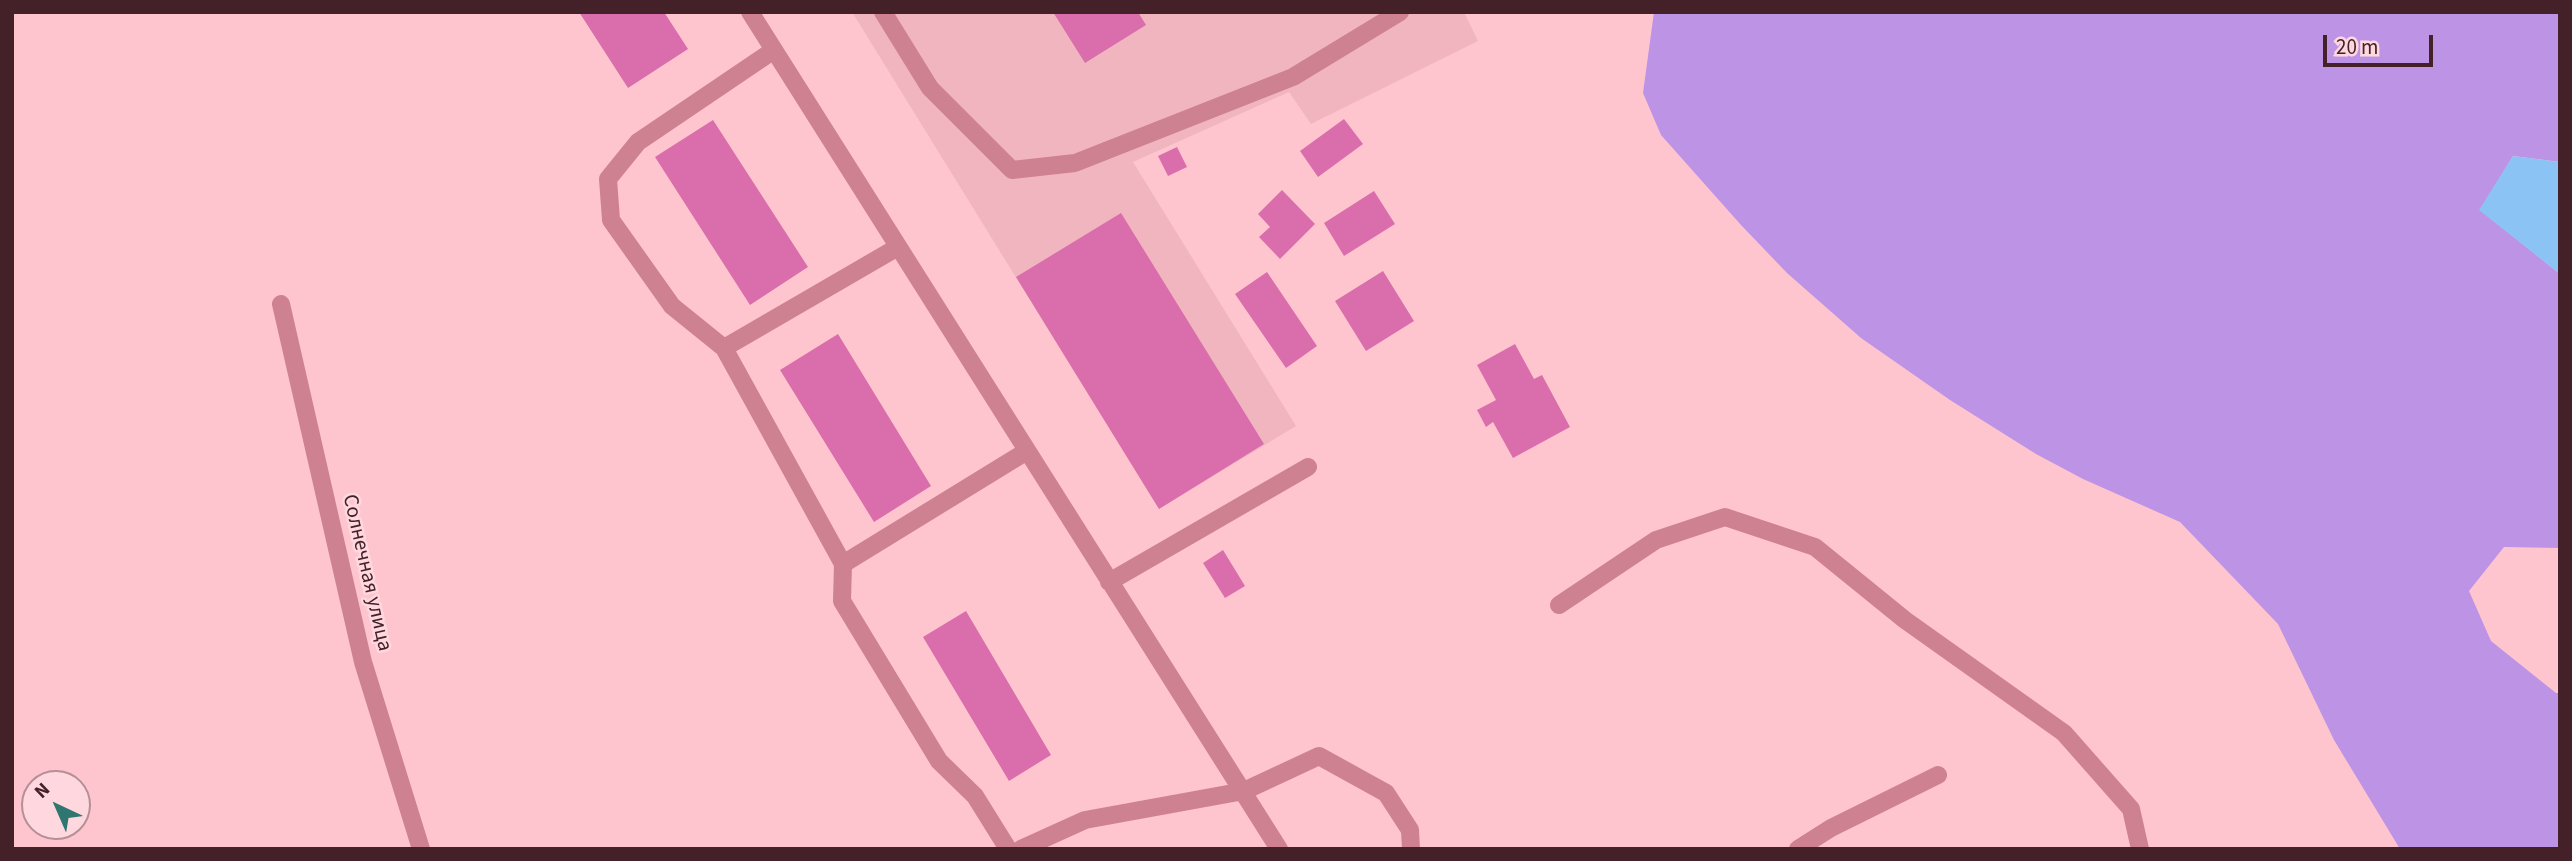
<!DOCTYPE html>
<html>
<head>
<meta charset="utf-8">
<style>
	body { margin:0 }
	#map { position:relative; width:2572px; height:861px; overflow:hidden; background:#fec5cf; font-family:"Source Sans 3",sans-serif }
	canvas { display:block }
	.frame { position:absolute; inset:0; border:14px solid #442128; pointer-events:none }
	.north { position:absolute; left:21px; top:770px; width:70px; height:70px; box-sizing:border-box; background:#ffd8df; border:2px solid #b48f96; border-radius:50%; rotate:316deg; font-size:19px; font-weight:700; line-height:28px; text-align:center; color:#442128 }
	.north::after { content:''; display:block; margin:auto; width:24px; height:32px; background:#2f7670; clip-path:polygon(50% 0,100% 100%,50% 72%,0 100%) }
	.scale { position:absolute; left:2323px; top:35px; width:110px; height:32px; box-sizing:border-box; border:4px solid #442128; border-top:0; padding-left:9px; font-size:21px; line-height:24px; white-space:nowrap; color:#442128; -webkit-text-stroke:5px #ffd8df; paint-order:stroke }
</style>
</head>
<body>
<div id="map">
<canvas width="2572" height="861"></canvas>
<div class="frame"></div>
<div class="north">N</div>
<div class="scale">20 m</div>
</div>
<script>
const g = document.querySelector('canvas').getContext('2d');
g.lineJoin = 'round';
function paint(path, color) { g.fillStyle = color; g.fill(path, 'evenodd'); }
const poly = rows => new Path2D(rows.map(r => 'M' + r).join(''));
function trace(path, color, width, dash) { g.strokeStyle = color; g.lineWidth = width; g.lineCap = dash ? 'butt' : 'round'; g.setLineDash(dash || []); g.stroke(path); }
function drawText(font, color, halo, rows, align = 'center') {
  g.font = font + ' "Source Sans 3",sans-serif'; g.lineWidth = 5; g.setLineDash([]); g.textBaseline = 'middle'; g.strokeStyle = halo; g.fillStyle = color; for (const [text, x, y, turn = 0] of rows) {
    g.save(); g.translate(x, y); g.rotate((+turn || 0) * Math.PI / 180); g.textAlign = isNaN(turn) ? turn : align; if (halo) g.strokeText(text, 0, 0); g.fillText(text, 0, 0); g.restore();
  }
}
paint(poly([
	[852,12,1464,12,1478,41,1311,124,1289,92,1133,162,1296,426,1159,509]
]), '#f1b5c0');
paint(poly([
	[1654,12,2560,12,2560,162,2513,156,2480,210,2560,274,2560,548,2504,547,2469,591,2491,641,2556,693,2560,693,2560,849,2400,849,2334,740,2278,624,2180,522,2083,479,2036,454,1950,400,1861,338,1787,273,1741,225,1661,135,1643,93]
]), '#bd93e6');
paint(poly([
	[2513,156,2560,162,2560,274,2479,210]
]), '#8cc3f5');
paint(poly([
	[579,12,664,12,688,49,628,88],
	[1053,12,1138,12,1146,25,1085,63],
	[1344,119,1363,144,1318,177,1300,151],
	[713,120,808,267,750,305,655,157],
	[1177,147,1187,167,1168,176,1158,156],
	[1282,190,1315,224,1280,259,1259,237,1270,227,1258,214],
	[1374,191,1395,224,1344,256,1324,223],
	[1121,213,1264,444,1159,509,1016,277],
	[1383,271,1414,321,1366,351,1335,301],
	[1267,272,1317,346,1286,368,1235,294],
	[838,334,931,486,874,522,780,370],
	[1515,344,1534,379,1542,375,1570,427,1513,458,1493,422,1486,427,1477,410,1496,400,1477,365],
	[1223,550,1245,586,1225,598,1203,563],
	[966,611,1051,755,1009,781,923,637]
]), '#da6eac');
trace(poly([
	[750,12,1279,849],
	[883,12,930,88,1012,170,1075,163,1293,77,1400,12],
	[898,247,724,348,843,564,1027,451],
	[281,304,363,662,421,849],
	[724,348,672,306,611,220,608,179,638,142,774,50],
	[843,564,842,601,939,761,975,796,1008,849],
	[1109,582,1308,467],
	[1559,605,1656,540,1725,517,1815,547,1905,620,2064,733,2131,809,2140,849],
	[1021,849,1085,820,1244,791,1319,756,1386,793,1410,830,1411,849],
	[1798,849,1831,828,1938,775]
]), '#ce8291', 18);
drawText('21px', '#442128', '#ffd8df', [
	["Солнечная улица",366,573,77]
]);
</script>
</body>
</html>
